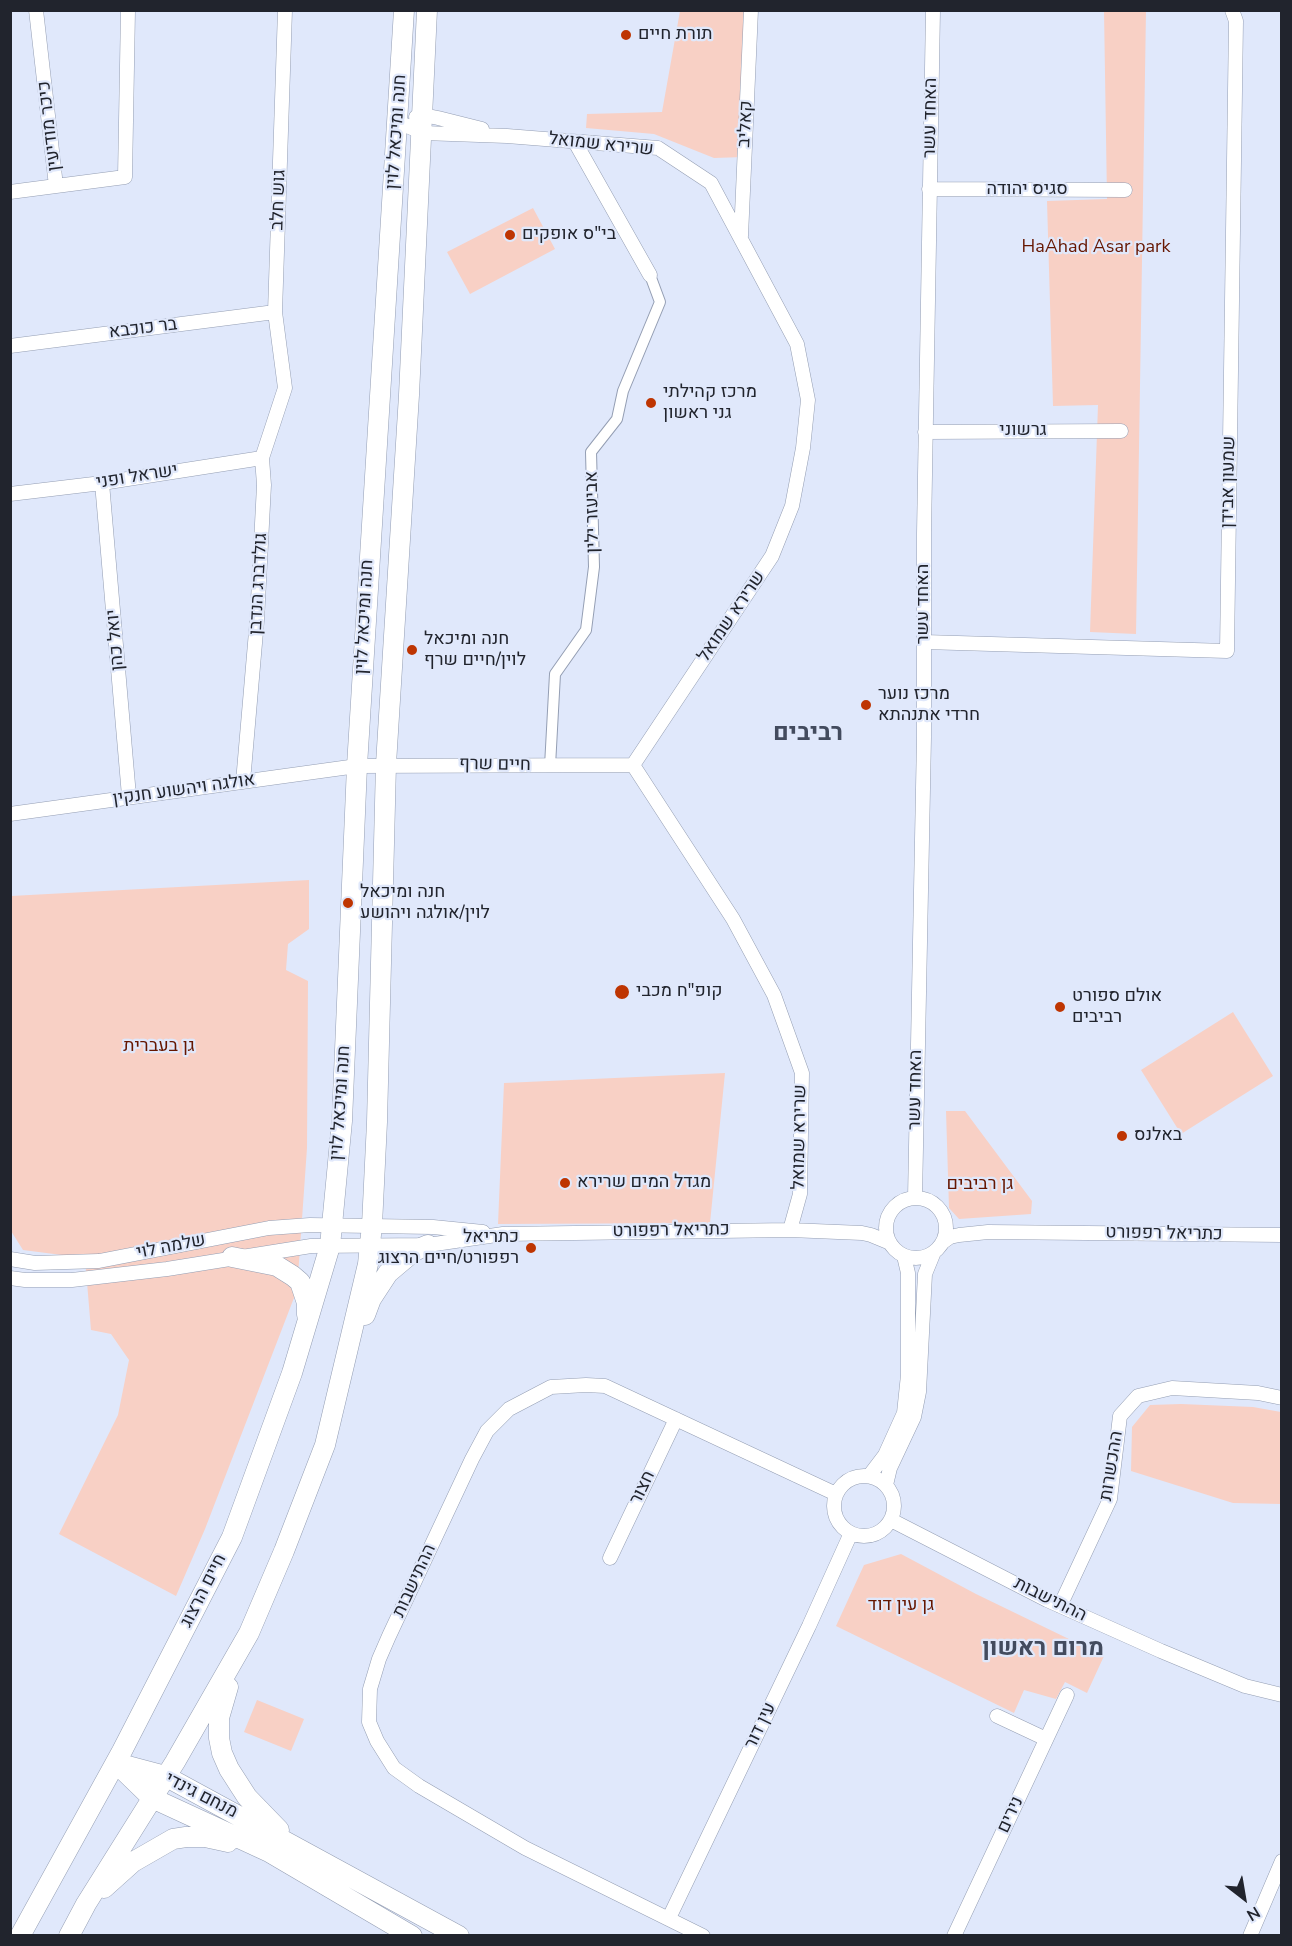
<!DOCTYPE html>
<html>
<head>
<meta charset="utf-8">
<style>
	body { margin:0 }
	#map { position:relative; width:1292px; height:1946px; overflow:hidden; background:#e0e8fb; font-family:"Nunito Sans",sans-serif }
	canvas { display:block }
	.frame { position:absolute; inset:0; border:12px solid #21242d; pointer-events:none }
	.north { position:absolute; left:1214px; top:1868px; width:60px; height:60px; -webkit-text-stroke:4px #e0e8fb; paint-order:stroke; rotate:149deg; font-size:16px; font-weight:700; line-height:24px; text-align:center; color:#21242d }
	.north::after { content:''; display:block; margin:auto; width:21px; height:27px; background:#21242d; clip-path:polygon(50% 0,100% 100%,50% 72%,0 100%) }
</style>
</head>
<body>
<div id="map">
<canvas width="1292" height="1946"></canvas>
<div class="frame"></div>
<div class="north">N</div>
</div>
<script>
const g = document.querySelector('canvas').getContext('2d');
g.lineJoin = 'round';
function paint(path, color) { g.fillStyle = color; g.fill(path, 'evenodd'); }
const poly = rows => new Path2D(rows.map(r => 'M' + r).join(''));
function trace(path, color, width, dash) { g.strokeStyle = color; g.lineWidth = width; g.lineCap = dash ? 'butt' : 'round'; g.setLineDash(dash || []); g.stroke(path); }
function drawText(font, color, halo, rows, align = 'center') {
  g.font = font + ' "Nunito Sans",Heebo,sans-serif'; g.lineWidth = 4.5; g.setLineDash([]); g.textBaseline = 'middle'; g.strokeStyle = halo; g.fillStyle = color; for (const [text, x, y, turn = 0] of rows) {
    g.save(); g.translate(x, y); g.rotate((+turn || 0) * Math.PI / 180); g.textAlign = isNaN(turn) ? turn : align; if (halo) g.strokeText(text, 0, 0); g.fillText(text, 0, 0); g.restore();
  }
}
paint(poly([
	[680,11,749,11,744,157,714,158,654,134,586,128,587,114,662,112],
	[1104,11,1146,11,1136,634,1090,632,1098,405,1053,406,1047,201,1107,199],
	[533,208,555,249,470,294,447,252],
	[309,880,309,929,288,944,286,970,308,981,307,1148,297,1290,205,1529,176,1596,59,1534,118,1415,129,1360,111,1334,91,1330,85,1258,23,1250,11,1231,11,896],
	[1233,1012,1273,1076,1181,1134,1141,1070],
	[725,1073,710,1223,498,1224,504,1083],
	[946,1111,965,1111,1032,1201,1031,1214,959,1219,949,1208],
	[1181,1404,1253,1407,1281,1412,1281,1504,1233,1503,1131,1471,1132,1427,1150,1405],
	[901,1554,976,1594,1104,1656,1087,1693,1065,1682,1056,1699,1024,1690,1014,1713,836,1626,864,1565],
	[257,1700,304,1719,291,1751,244,1732]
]), '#f8d0c5');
const pedestrian = poly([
	[550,766,555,674,586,630,594,567,591,452,617,419,623,391,660,302,650,275]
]);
const minor = poly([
	[36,10,56,186,125,177,128,10],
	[416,117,423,115,438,118,482,129],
	[398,122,423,133,507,136,658,148,711,183,797,344,808,400,803,448,792,506,772,556,633,765],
	[575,142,650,275],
	[929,189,1125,190],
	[10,192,56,186],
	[741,236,751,10],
	[10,346,275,312],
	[925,432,1121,431],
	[102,483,129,796],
	[10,494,102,483,262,458],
	[924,642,1227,651,1236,21,1232,10],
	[633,765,733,919,774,995,802,1073,800,1194,790,1230],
	[243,782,257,620,264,485,262,458,285,388,275,312,285,10],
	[10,814,357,766,633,765],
	'886 1228a30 30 0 1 1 60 0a30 30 0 1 1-60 0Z',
	[915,1198,924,737,924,533,933,10],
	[943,1242,950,1237,959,1235,988,1232,1282,1235],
	[10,1259,35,1263,99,1261,269,1228,310,1225,433,1227,483,1232],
	[10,1278,25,1280,72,1280,167,1269,311,1246,428,1245,503,1234,790,1230,862,1233,871,1235,888,1242],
	'834 1506a30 30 0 1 1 60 0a30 30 0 1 1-60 0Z',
	[869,1476,885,1455,904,1413,908,1375,908,1273,904,1256],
	[886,1485,890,1468,914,1417,919,1392,925,1274,934,1252],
	[891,1520,1047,1600,1161,1651,1245,1686,1282,1695],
	[610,1558,676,1419],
	[1060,1606,1110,1499,1120,1416,1138,1396,1172,1388,1258,1393,1282,1398],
	[997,1716,1046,1739],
	[669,1918,809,1626,851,1533],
	[703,1936,525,1848,419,1786,394,1768,377,1741,369,1722,370,1689,379,1659,389,1636,472,1459,487,1431,509,1409,551,1387,586,1385,605,1386,836,1494],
	[954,1936,1067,1695],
	[1250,1936,1282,1861]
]);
const secondary = poly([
	[232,1257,277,1266,293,1276,300,1282,307,1303,307,1315],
	[365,1315,371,1299,388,1273,414,1251,428,1245],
	[228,1687,219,1718,219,1738,222,1753,229,1769,247,1797,279,1830],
	[116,1763,165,1776,459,1936],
	[118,1765,152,1798,269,1852,412,1936],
	[104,1888,133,1862,173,1839,186,1837,205,1837,228,1842],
	[20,1936,122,1751,232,1537,292,1373,330,1246,342,1121,357,766,404,10],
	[69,1936,86,1904,175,1762,249,1633,284,1551,325,1445,368,1264,372,1225,377,1122,386,764,409,395,427,10]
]);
trace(pedestrian, '#949eb3', 12);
trace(minor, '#949eb3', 15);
trace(secondary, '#949eb3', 21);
trace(pedestrian, '#fff', 10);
trace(minor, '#fff', 14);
trace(secondary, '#fff', 20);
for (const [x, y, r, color] of [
	[626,35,6,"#be3502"],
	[510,235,6,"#be3502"],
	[651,403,6,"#be3502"],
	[412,650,6,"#be3502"],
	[866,705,6,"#be3502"],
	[348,903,6,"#be3502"],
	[622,992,8,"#be3502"],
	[1060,1007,6,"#be3502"],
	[1122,1136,6,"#be3502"],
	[565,1183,6,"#be3502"],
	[531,1248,6,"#be3502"]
]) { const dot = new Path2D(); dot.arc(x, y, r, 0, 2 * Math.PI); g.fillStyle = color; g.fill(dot); trace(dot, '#e0e8fb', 2); }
drawText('18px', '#21242d', '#e0e8fb', [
	["תורת חיים",638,35],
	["בי\"ס אופקים",522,235],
	["מרכז קהילתי",663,393],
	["גני ראשון",663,414],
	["חנה ומיכאל",424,640],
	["לוין/חיים שרף",424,661],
	["מרכז נוער",878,695],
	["חרדי אתנהתא",878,716],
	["חנה ומיכאל",360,893],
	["לוין/אולגה ויהושע",360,914],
	["קופ\"ח מכבי",636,992],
	["אולם ספורט",1072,997],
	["רביבים",1072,1018],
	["באלנס",1134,1136],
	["מגדל המים שרירא",577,1183],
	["כתריאל",519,1238,"right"],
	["רפפורט/חיים הרצוג",519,1259,"right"]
], 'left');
drawText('18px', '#21242d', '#e0e8fb', [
	["האחד עשר",931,118,-89],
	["קאליב",746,124,-87],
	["כיכר מודיעין",50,126,-97],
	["חנה ומיכאל לוין",397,132,-86],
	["שרירא שמואל",601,145,6],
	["סגיס יהודה",1027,190],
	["גוש חלב",279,200,-88],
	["בר כוכבא",143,329,-7],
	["גרשוני",1023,431],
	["ישראל ופני",137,477,-9],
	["שמעון אבידן",1229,482,-89],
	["אביעזר ילין",593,512,-91],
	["גולדברג הנדבן",259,584,-87],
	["האחד עשר",924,604,-90],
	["חנה ומיכאל לוין",365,617,-87],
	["שרירא שמואל",732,617,-56],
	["יואל כהן",116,640,-95],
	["חיים שרף",495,765,1],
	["אולגה ויהשוע חנקין",184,790,-8],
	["האחד עשר",916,1090,-89],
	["חנה ומיכאל לוין",341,1103,-86],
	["שרירא שמואל",800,1137,-89],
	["כתריאל רפפורט",671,1231,-1],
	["כתריאל רפפורט",1164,1234,1],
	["שלמה לוי",171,1247,-11],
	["ההכשרות",1112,1466,-81],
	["חצור",643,1488,-64],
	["ההתישבות",415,1581,-65],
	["חיים הרצוג",204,1591,-63],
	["ההתישבות",1050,1600,26],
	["עין דור",761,1726,-64],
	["מנחם גינדי",201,1796,27],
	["נירים",1011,1815,-65]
]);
drawText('18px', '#661600', '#e0e8fb', [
	["HaAhad Asar park",1096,248],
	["גן בעברית",159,1047],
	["גן רביבים",980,1185],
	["גן עין דוד",901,1606]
]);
drawText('bold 24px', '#434b5e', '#e0e8fb', [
	["רביבים",808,734],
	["מרום ראשון",1043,1649]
]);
</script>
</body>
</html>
